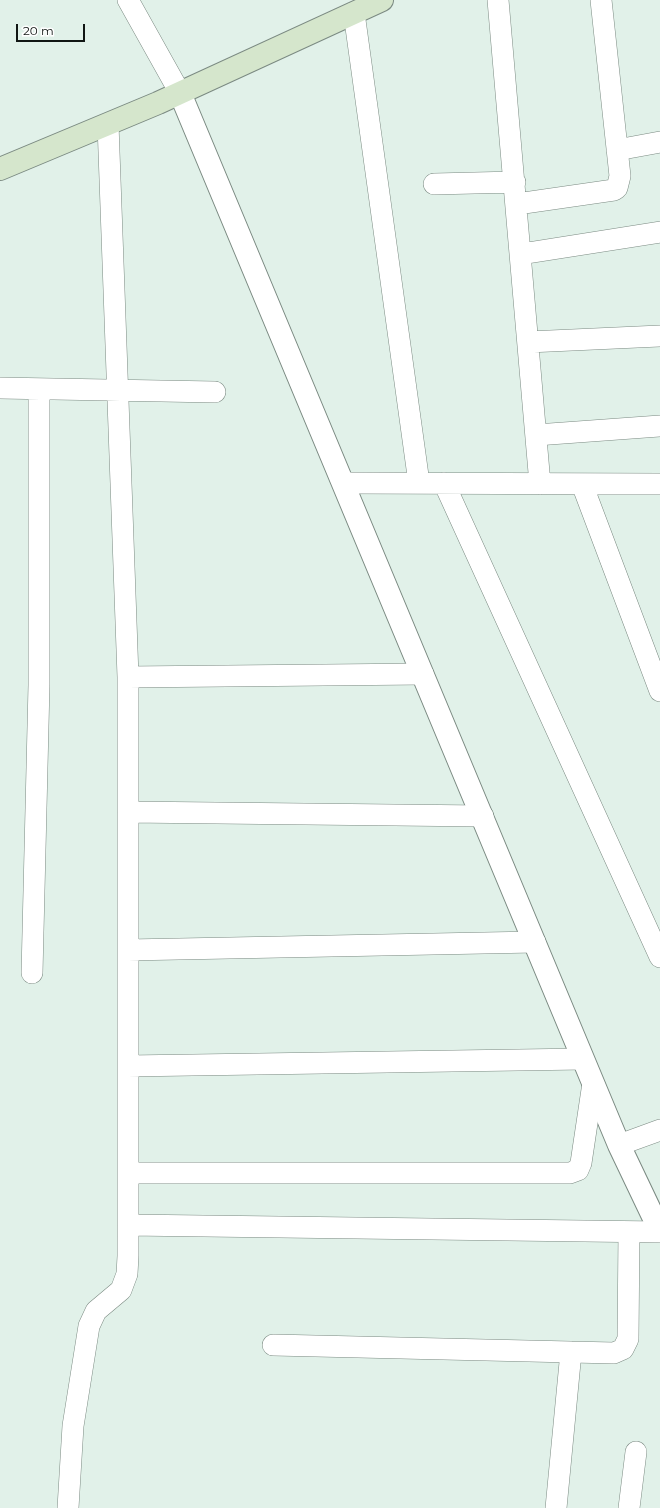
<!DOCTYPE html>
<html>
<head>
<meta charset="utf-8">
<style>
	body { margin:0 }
	#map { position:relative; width:660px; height:1508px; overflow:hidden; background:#e1f1e9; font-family:Montserrat,sans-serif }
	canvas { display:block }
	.scale { position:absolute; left:16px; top:24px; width:69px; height:18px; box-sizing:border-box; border:2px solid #101613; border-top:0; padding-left:5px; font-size:12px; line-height:14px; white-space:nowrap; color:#101613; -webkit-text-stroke:3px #fff; paint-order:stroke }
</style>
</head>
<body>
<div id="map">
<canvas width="660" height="1508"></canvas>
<div class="scale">20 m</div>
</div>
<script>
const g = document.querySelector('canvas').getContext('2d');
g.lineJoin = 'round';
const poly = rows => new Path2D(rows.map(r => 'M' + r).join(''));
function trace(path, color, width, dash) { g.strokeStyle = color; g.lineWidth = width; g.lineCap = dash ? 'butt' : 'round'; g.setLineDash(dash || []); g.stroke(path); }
const minor = poly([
	[128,0,180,93],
	[498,0,540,484],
	[354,13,419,483],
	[617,150,660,142],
	[434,184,515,182],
	[517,204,614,190,617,188,620,176,601,0],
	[521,254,660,232],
	[528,342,660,336],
	[0,388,215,392],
	[536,435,660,426],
	[343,483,660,484],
	[444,483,660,957],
	[582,484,660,691],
	[128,677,423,674],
	[128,812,483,816],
	[128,950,535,942],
	[32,973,39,685,39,389],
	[128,1066,583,1059],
	[619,1145,660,1130],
	[128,1173,570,1173,578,1170,581,1163,593,1083],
	[128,1225,660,1232],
	[273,1345,614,1353,623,1349,628,1339,629,1232],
	[68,1508,73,1426,89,1326,96,1311,121,1290,127,1274,128,1256,128,677,108,124],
	[556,1508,571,1352],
	[629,1508,636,1452]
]);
const tertiary = poly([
	[180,93,619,1145,660,1231]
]);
const secondary = poly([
	[0,169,158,103,382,0]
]);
trace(minor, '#7b8a82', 22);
trace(tertiary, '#7b8a82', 24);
trace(secondary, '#7b8a82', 24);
trace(minor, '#fff', 21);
trace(tertiary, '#fff', 22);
trace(secondary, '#d5e6cc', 22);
</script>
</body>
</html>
